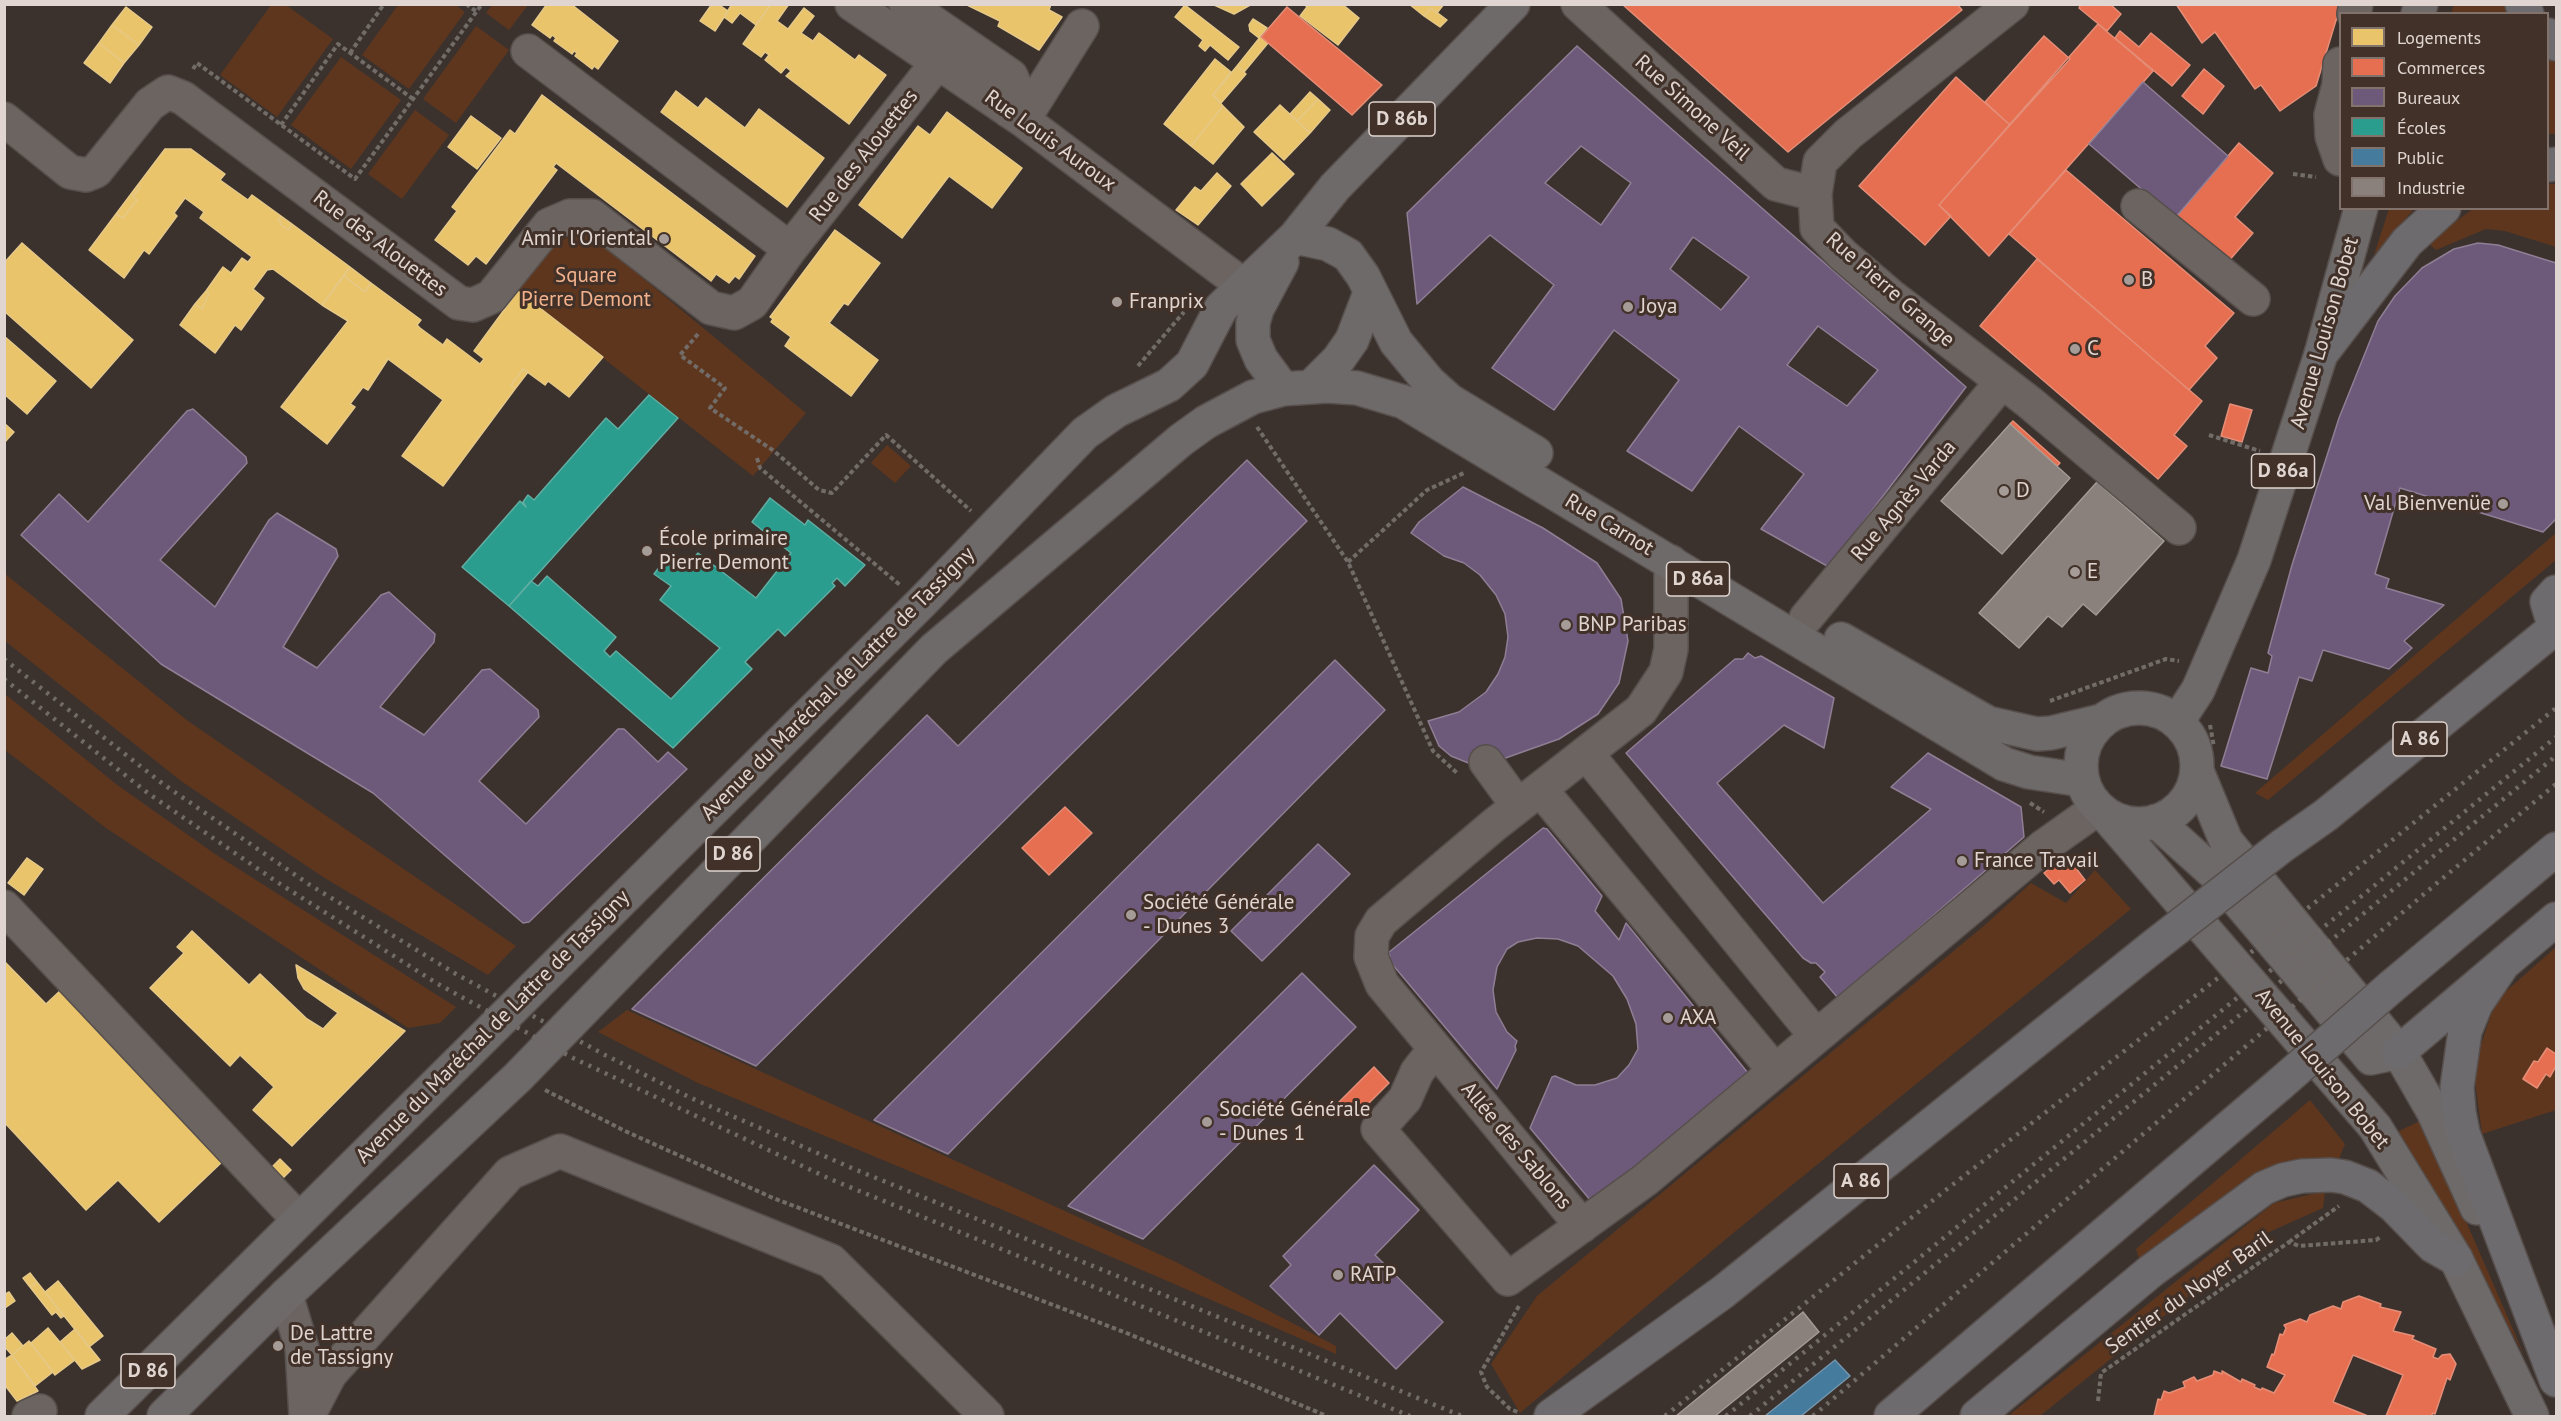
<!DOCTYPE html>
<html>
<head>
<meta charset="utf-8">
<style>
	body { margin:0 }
	#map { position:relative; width:2561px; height:1421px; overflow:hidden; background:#3b322e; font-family:"PT Sans",sans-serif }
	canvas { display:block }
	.frame { position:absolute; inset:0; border:6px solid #e0d5d0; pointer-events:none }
	.legend { position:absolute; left:2339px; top:12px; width:210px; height:198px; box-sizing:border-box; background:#413128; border:2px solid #81736b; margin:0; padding:8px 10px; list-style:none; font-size:18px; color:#e0d5d0 }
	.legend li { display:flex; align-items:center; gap:12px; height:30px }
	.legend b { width:30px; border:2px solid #81736b }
</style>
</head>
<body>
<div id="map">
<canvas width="2561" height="1421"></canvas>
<div class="frame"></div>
<ul class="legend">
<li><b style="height:16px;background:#e9c46a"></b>Logements</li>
<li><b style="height:16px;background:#e76f51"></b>Commerces</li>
<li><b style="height:16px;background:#6d597a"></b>Bureaux</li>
<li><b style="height:16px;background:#2a9d8f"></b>Écoles</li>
<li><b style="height:16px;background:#457b9d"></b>Public</li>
<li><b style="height:16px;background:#8a817c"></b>Industrie</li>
</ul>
</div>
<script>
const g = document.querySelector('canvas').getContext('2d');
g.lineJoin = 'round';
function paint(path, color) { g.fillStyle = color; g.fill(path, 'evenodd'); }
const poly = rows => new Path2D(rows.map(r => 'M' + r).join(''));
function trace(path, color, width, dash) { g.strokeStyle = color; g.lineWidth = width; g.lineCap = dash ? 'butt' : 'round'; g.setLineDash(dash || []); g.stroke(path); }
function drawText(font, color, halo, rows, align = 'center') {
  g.font = font + ' "PT Sans",sans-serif'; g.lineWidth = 6; g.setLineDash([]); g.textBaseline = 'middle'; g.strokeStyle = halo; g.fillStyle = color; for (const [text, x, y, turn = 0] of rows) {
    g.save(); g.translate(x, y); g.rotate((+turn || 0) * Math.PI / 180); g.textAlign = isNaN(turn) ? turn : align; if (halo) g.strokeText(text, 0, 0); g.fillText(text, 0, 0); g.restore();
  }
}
paint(poly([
	[2454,4,2505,5,2510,13,2451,14],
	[271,5,286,5,333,39,277,117,220,75],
	[398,5,456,5,465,12,409,89,362,55],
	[492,5,492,4,528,5,509,30,486,13],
	[476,26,509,50,456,123,423,99],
	[341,57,401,100,351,169,291,125],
	[2548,57,2556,63,2556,134,2548,134],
	[415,110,449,135,402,199,368,174],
	[2548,184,2556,184,2556,247,2505,231,2486,229,2436,250,2427,242,2473,209,2548,208],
	[2389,209,2414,209,2374,255],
	[576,234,592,236,806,413,753,476,518,291,553,244],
	[887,445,911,466,895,483,871,463],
	[2556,533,2556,560,2268,800,2255,793],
	[4,573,188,721,516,946,488,975,323,877,181,781,5,641],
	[5,694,116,784,215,854,456,1007,440,1023,408,1028,106,828,5,750],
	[2095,870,2131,909,1732,1234,1520,1413,1491,1364,1537,1296,1985,925,2031,883,2066,903],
	[2556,947,2556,1110,2482,1134,2475,1080,2481,1045,2496,1000],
	[627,1010,1176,1262,1336,1346,1336,1354,1010,1213,698,1083,598,1032],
	[2310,1100,2345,1144,2339,1159,2301,1162,2265,1170,2247,1180,2139,1258,2136,1249],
	[2422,1120,2525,1357,2473,1261,2393,1134],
	[2325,1191,2323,1208,2267,1233,2040,1416,2008,1416,2274,1203]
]), '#5e361e');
const homes = poly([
	[547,4,571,4,618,41,598,69,594,66,592,69,575,56,577,53,574,51,572,54,554,41,556,38,552,35,550,38,532,25,547,4],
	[712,4,718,4,728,11,715,31,700,21,712,4],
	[732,4,771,4,756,25,740,13,732,23,724,17,732,4],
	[771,4,789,4,777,21,788,29,804,8,814,16,801,33,813,41,819,33,855,60,859,55,886,75,849,124,786,76,791,71,786,67,781,73,765,60,769,55,765,52,761,57,743,44,771,4],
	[965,4,1051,4,1049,10,1062,17,1039,50,998,26,1000,21,965,4],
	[1212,4,1252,4,1234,14,1212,4],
	[1304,4,1342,4,1359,18,1338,45,1300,16,1307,7,1304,4],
	[1409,4,1444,4,1437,13,1431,8,1424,16,1409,4],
	[1185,5,1239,47,1228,60,1210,45,1205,51,1199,46,1203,40,1175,17,1185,5],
	[126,7,152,27,139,45,112,25,126,7],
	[1431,8,1447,20,1440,27,1424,16,1431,8],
	[1253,19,1267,28,1259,38,1250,31,1249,25,1253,19],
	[112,25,139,45,124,63,99,43,112,25],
	[1261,36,1268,43,1244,72,1237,66,1261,36],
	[99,43,124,63,110,83,84,63,99,43],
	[1215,59,1231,72,1213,95,1223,106,1191,146,1164,124,1215,59],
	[1237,66,1246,74,1221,103,1213,95,1237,66],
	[676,91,698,108,706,98,745,128,759,109,824,158,787,207,661,112,676,91],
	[1310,92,1318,99,1297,121,1290,114,1310,92],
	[542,95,755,256,739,279,735,276,729,283,716,274,711,281,556,163,553,167,557,170,486,264,476,256,468,265,435,240,457,211,452,207,510,130,515,134,542,95],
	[1318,99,1330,110,1310,133,1297,121,1318,99],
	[1280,105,1310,133,1284,160,1254,132,1280,105],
	[1223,106,1244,127,1213,164,1191,146,1223,106],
	[947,112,1022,168,992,208,949,176,902,238,859,205,918,126,930,135,947,112],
	[471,116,501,138,477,169,448,147,471,116],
	[165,149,191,149,225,174,220,180,248,200,252,195,281,216,278,220,281,222,280,224,288,230,292,224,350,267,322,305,273,269,267,270,253,289,264,298,241,330,235,325,215,353,180,325,195,304,202,309,209,294,206,291,223,267,231,273,242,258,248,262,252,257,200,218,204,212,185,198,174,213,177,216,149,254,144,250,124,278,89,250,116,214,123,218,137,200,133,197,140,187,137,186,165,149],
	[1272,153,1294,174,1262,206,1241,184,1272,153],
	[1217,173,1231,186,1198,225,1176,210,1195,187,1201,191,1217,173],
	[137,186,140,187,133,197,137,200,123,218,116,214,137,186],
	[281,216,292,224,288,230,280,224,281,222,278,220,281,216],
	[835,230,880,263,848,305,844,303,829,323,878,360,851,396,785,346,791,337,771,322,773,319,770,317,835,230],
	[22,243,133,340,91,388,4,311,4,263,22,243],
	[350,267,371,283,365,292,344,276,350,267],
	[344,276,365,292,371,283,421,320,417,325,420,328,443,345,447,339,480,364,484,359,474,351,518,291,603,357,569,397,548,381,545,385,523,369,511,385,515,389,443,486,402,456,443,400,388,359,368,390,363,387,350,404,355,407,327,444,281,407,348,321,322,305,344,276],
	[206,291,209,294,202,309,195,304,206,291],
	[4,336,56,381,27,414,4,394,4,336],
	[523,369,528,372,515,389,511,385,523,369],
	[4,423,14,432,4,443,4,423],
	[27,858,43,869,24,895,8,883,27,858],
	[192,931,249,985,260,974,307,1019,323,1029,338,1013,304,989,298,978,296,965,405,1031,292,1146,253,1110,274,1087,240,1055,230,1066,150,988,184,953,177,947,192,931],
	[4,961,46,1004,61,990,223,1161,159,1222,118,1180,86,1210,4,1122,4,961],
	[280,1159,291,1170,283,1178,272,1167,280,1159],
	[30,1273,37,1282,30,1287,23,1278,30,1273],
	[58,1281,103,1336,89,1347,45,1292,58,1281],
	[37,1282,45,1292,64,1316,61,1318,56,1312,52,1315,30,1287,37,1282],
	[9,1292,15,1301,5,1308,4,1295,9,1292],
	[48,1328,75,1360,55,1375,31,1343,48,1328],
	[75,1329,100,1360,82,1369,60,1342,75,1329],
	[12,1333,23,1346,12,1355,4,1346,4,1340,12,1333],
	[29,1341,53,1372,35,1386,12,1355,29,1341],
	[12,1355,38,1391,17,1401,4,1384,4,1360,12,1355]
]);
paint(homes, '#e9c46a');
trace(homes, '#e6c989', 1.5);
const shops = poly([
	[1622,4,1957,4,1962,10,1788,152,1622,4],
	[2081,4,2110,4,2121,14,2107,31,2079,8,2081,4],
	[2176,4,2341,4,2316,86,2280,111,2261,85,2255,89,2215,32,2202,43,2176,4],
	[1287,7,1382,85,1352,115,1261,37,1287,7],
	[2098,24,2153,71,1989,256,1939,205,2098,24],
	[2120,31,2139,47,2151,33,2190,65,2172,86,2115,38,2120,31],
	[2044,36,2070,59,2010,125,1985,102,2044,36],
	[2204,69,2224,86,2203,114,2182,96,2204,69],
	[1956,77,2010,125,1939,205,1951,216,1925,245,1859,186,1956,77],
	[2239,143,2273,173,2235,217,2253,233,2227,263,2175,218,2239,143],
	[2066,170,2234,313,2205,346,2217,358,2189,390,2009,234,2066,170],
	[2037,259,2202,401,2174,435,2187,446,2158,479,1980,326,2037,259],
	[2230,404,2252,410,2242,442,2221,436,2230,404],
	[2013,421,2060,463,2057,466,2010,424,2013,421],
	[1065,807,1092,833,1049,875,1022,848,1065,807],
	[2066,855,2085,880,2070,893,2059,880,2054,884,2044,873,2066,855],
	[2547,1048,2556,1054,2556,1066,2550,1077,2546,1074,2537,1088,2523,1079,2534,1061,2538,1062,2547,1048],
	[1374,1067,1389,1083,1355,1117,1339,1102,1374,1067],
	[2359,1296,2381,1304,2380,1307,2401,1312,2393,1331,2414,1336,2412,1339,2436,1349,2433,1357,2438,1359,2442,1355,2450,1354,2456,1364,2450,1380,2447,1378,2435,1414,2433,1413,2431,1416,2386,1416,2403,1375,2353,1355,2333,1402,2368,1416,2154,1416,2158,1399,2161,1400,2164,1391,2169,1393,2185,1387,2183,1382,2194,1377,2197,1381,2213,1375,2214,1371,2222,1374,2222,1371,2241,1382,2242,1379,2255,1385,2254,1387,2261,1390,2262,1388,2274,1393,2285,1375,2267,1367,2272,1354,2274,1355,2280,1334,2283,1335,2286,1328,2284,1325,2300,1319,2307,1322,2310,1315,2333,1306,2341,1309,2343,1302,2359,1296]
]);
paint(shops, '#e76f51');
trace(shops, '#e58e77', 1.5);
const offices = poly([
	[1577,46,1966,387,1829,567,1761,529,1804,474,1739,426,1692,491,1627,451,1679,380,1614,330,1554,410,1492,368,1554,285,1490,235,1417,304,1407,213,1577,46],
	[1581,146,1631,183,1601,225,1545,183,1581,146],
	[1693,237,1749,277,1721,310,1670,269,1693,237],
	[1818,326,1878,370,1847,406,1787,365,1818,326],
	[2143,82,2228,156,2175,218,2089,144,2143,82],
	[2478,243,2498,245,2556,263,2556,519,2543,532,2400,488,2375,574,2389,579,2386,588,2444,605,2404,641,2412,648,2389,669,2323,650,2312,681,2299,677,2267,779,2221,766,2251,668,2268,673,2272,656,2268,653,2292,565,2339,418,2378,321,2395,296,2422,268,2454,249,2478,243],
	[193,409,246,457,247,463,160,560,215,607,269,520,277,513,336,549,338,556,283,647,317,668,381,595,389,592,435,634,434,642,380,707,424,735,482,670,490,669,538,710,539,717,479,781,526,824,618,729,624,729,658,762,668,752,687,769,529,922,523,923,373,793,161,664,21,535,59,494,88,522,187,411,193,409],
	[1247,460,1307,521,756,1066,632,1009,927,715,958,746,1247,460],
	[1463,487,1543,528,1597,563,1621,599,1628,641,1619,683,1598,714,1559,739,1497,761,1471,764,1451,756,1439,746,1428,721,1459,712,1486,692,1498,674,1505,657,1508,637,1505,614,1496,595,1480,575,1464,563,1444,556,1411,533,1419,522,1463,487],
	[1748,653,1755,658,1761,656,1834,698,1824,748,1784,725,1717,783,1823,903,1931,809,1891,787,1928,753,2021,807,2024,837,1838,998,1820,977,1825,972,1816,963,1811,963,1803,958,1626,753,1735,659,1743,659,1748,653],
	[1335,660,1385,710,948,1154,874,1120,1335,660],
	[1543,828,1547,829,1602,896,1595,911,1619,940,1626,923,1748,1073,1595,1201,1591,1201,1530,1128,1552,1077,1555,1076,1576,1085,1595,1085,1617,1078,1629,1065,1638,1049,1636,1024,1627,999,1613,976,1578,946,1558,939,1537,938,1518,942,1507,949,1497,967,1493,990,1496,1012,1507,1032,1517,1041,1515,1046,1516,1050,1497,1089,1387,958,1390,956,1388,953,1543,828],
	[1318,844,1350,874,1262,961,1231,931,1318,844],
	[1302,973,1356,1027,1143,1239,1068,1206,1302,973],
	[1374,1165,1419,1210,1375,1255,1443,1322,1396,1369,1340,1313,1319,1335,1270,1286,1291,1265,1283,1256,1374,1165]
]);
paint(offices, '#6d597a');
trace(offices, '#907e94', 1.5);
const schools = poly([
	[649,395,678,418,509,606,462,567,520,501,526,507,523,502,528,495,534,500,606,418,618,429,649,395],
	[770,498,805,525,808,520,865,565,845,586,837,578,832,583,835,586,785,636,778,629,745,662,752,669,673,748,509,606,531,581,538,586,547,576,616,637,604,651,610,657,616,651,671,699,720,648,660,600,671,586,654,574,670,553,687,566,698,553,756,598,791,553,752,522,770,498]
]);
paint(schools, '#2a9d8f');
trace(schools, '#61aea2', 1.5);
const public = poly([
	[1835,1360,1850,1376,1801,1416,1765,1416,1835,1360]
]);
paint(public, '#457b9d');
trace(public, '#7496ac', 1.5);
const industry = poly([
	[2010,424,2070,478,2002,554,1941,501,2010,424],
	[2097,482,2164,541,2096,615,2083,604,2062,627,2048,616,2019,648,1979,613,2097,482],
	[1803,1312,1819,1332,1715,1416,1676,1416,1803,1312]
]);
paint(industry, '#8a817c');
trace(industry, '#a49a95', 1.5);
const minor = poly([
	[852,4,1023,120,1244,286],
	[906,4,1011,76,1019,96,1009,111],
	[1578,4,1776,184,1815,194],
	[2012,4,1848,134,1820,162,1815,194,1817,228,1843,255,1891,296,2029,402,2179,528],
	[2354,14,2356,4],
	[528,51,790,249],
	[2340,64,2339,85,2331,115,2332,136,2340,159],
	[4,119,70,172,86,175,96,171,150,104,168,92,183,98,459,303,473,305,491,297,549,225,570,216,592,216,711,308,734,313,752,303,790,249,938,62],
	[1023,120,1082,26],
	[2138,206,2253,299],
	[1806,618,2001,383],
	[1586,753,1816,1036],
	[1486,762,1518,806],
	[1540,789,1775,1071],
	[4,907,299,1220],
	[1435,1049,1417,1072,1405,1099,1378,1129,1508,1279,1645,1180,2043,847,2098,808],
	[1582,1226,1382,984,1371,957,1372,936,1381,921,1494,825,1641,710,1666,672,1671,649,1671,562],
	[286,1295,302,1348,306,1416],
	[29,1416,40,1411],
	[308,1416,330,1374,510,1173,560,1151,831,1261,987,1416]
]);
const major = poly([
	[2418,14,2421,4],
	[1295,237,1328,244,1348,255,1363,276,1396,342,1429,382,1449,400,1536,453],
	[1282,262,1257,309,1253,323,1253,340,1261,359,1283,389],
	[1312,386,1338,360,1352,340,1370,293],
	[1841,639,1988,723,2037,734,2051,733,2101,721],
	'2081 766a58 58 0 1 1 116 0a58 58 0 1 1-116 0Z',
	[2177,722,2198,690,2254,560,2321,354,2361,208],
	[2197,771,2226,841,2399,1052,2433,1111,2477,1208],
	[2104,813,2375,1127,2456,1259,2532,1416],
	[2156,821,2215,874,2371,1058,2399,1052],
	[102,1416,922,602,1085,433,1116,411,1169,385,1192,364,1221,308,1295,237,1335,187,1513,4],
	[164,1416,286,1295,518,1077,934,649,1181,440,1206,422,1253,397,1283,389,1327,386,1357,388,1404,402,2004,764,2029,772,2082,780]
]);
const highway = poly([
	[2522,4,2527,14],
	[2548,35,2556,44],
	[2548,165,2556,164],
	[2321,354,2407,242,2444,208],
	[2555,628,2547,602,2556,592],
	[2282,846,2326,815,2556,627],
	[2501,967,2476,1004,2465,1031,2457,1087,2459,1112,2463,1133,2556,1380],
	[2391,987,2556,849],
	[2399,1052,2556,919],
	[1551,1416,1723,1292,2150,949],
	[1891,1416,2280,1084],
	[1977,1416,2151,1271,2264,1188,2283,1180,2302,1176,2331,1175,2345,1177,2368,1186,2394,1206,2433,1246,2456,1259]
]);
trace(minor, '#574f4c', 36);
trace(major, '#574f4c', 36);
trace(highway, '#574f4c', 36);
trace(poly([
	[466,4,477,12],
	[350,53,384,4],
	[193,69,197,63,355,179,482,4],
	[281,125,338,44,413,99],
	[2293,174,2316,177],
	[698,334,680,355,725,388,710,408,774,451,819,490,832,493,886,435,971,511],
	[1138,366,1184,312],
	[1257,427,1348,562,1433,751,1457,773],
	[2209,435,2260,451],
	[757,458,760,468,900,585],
	[1348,562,1427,490,1466,472],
	[2050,701,2166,659,2179,661],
	[2210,725,2214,747],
	[2030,803,2044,812],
	[545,1090,625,1131,773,1198,1124,1332,1327,1416],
	[2289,1242,2339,1206],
	[1519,1306,1481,1372,1487,1387,1510,1409,1520,1413],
	[2098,1401,2101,1373,2289,1242,2299,1246,2376,1240,2382,1236]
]), '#726c68', 4, [4.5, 3]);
trace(minor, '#6b6460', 33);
trace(major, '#6e6a6a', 33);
trace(highway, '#6e6b6e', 33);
trace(poly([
	[4,659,163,784,310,885,456,974,605,1055,691,1098,854,1169,1462,1416],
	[4,679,149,794,277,882,438,984,573,1058,830,1179,1410,1416],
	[1665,1416,1942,1193,2313,904,2556,708],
	[1726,1416,2556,737],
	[1750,1416,2556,756],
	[1813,1416,2437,883,2556,784]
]), '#716b67', 4.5, [3, 6]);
const highwayBridge = poly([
	[2150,949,2282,846],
	[2280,1084,2391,987]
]);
trace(highwayBridge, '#574f4c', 36, []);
trace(highwayBridge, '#6e6b6e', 33);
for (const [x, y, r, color] of [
	[664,239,6,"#a69c97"],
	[2129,280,6,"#a69c97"],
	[1117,302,6,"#a69c97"],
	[1628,307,6,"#a69c97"],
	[2075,349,6,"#a69c97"],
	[2004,491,6,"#a69c97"],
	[2503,504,6,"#a69c97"],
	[647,551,6,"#a69c97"],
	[2075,572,6,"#a69c97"],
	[1566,625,6,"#a69c97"],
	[1962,861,6,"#a69c97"],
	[1131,915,6,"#a69c97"],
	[1668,1018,6,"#a69c97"],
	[1207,1122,6,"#a69c97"],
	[1338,1275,6,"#a69c97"],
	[278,1346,6,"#a69c97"]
]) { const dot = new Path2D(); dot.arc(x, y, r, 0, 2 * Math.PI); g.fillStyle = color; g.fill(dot); trace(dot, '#413128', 2); }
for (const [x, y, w] of [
	[1402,119,66],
	[2283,471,63],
	[1698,579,63],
	[2420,739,54],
	[733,854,54],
	[1861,1181,54],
	[148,1371,54]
]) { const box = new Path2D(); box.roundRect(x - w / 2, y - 17, w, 34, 4.5); g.fillStyle = '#413128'; g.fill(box); trace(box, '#e0d5d0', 1.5); }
drawText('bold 20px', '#e0d5d0', null, [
	["D 86b",1402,119],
	["D 86a",2283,471],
	["D 86a",1698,579],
	["A 86",2420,739],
	["D 86",733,854],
	["A 86",1861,1181],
	["D 86",148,1371]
]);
drawText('21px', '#e0d5d0', '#413128', [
	["Rue Simone Veil",1692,108,42],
	["Rue Louis Auroux",1050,141,36],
	["Rue des Alouettes",864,156,-52],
	["Rue des Alouettes",380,244,37],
	["Rue Pierre Grange",1890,290,41],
	["Avenue Louison Bobet",2325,333,-74],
	["Rue Agnès Varda",1904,501,-50],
	["Rue Carnot",1609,525,31],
	["Avenue du Maréchal de Lattre de Tassigny",838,684,-45],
	["Avenue du Maréchal de Lattre de Tassigny",493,1027,-45],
	["Avenue Louison Bobet",2322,1069,51],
	["Allée des Sablons",1516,1146,50],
	["Sentier du Noyer Baril",2189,1293,-35]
]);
drawText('21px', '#e0d5d0', '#413128', [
	["Amir l'Oriental",652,239,"right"],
	["B",2141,280],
	["Franprix",1129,302],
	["Joya",1640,307],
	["C",2087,349],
	["D",2016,491],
	["Val Bienvenüe",2491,504,"right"],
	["École primaire",659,539],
	["Pierre Demont",659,563],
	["E",2087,572],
	["BNP Paribas",1578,625],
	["France Travail",1974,861],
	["Société Générale",1143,903],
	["- Dunes 3",1143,927],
	["AXA",1680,1018],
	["Société Générale",1219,1110],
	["- Dunes 1",1219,1134],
	["RATP",1350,1275],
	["De Lattre",290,1334],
	["de Tassigny",290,1358]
], 'left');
drawText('21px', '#f3b18c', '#413128', [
	["Square",586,276],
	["Pierre Demont",586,300]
]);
</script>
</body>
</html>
